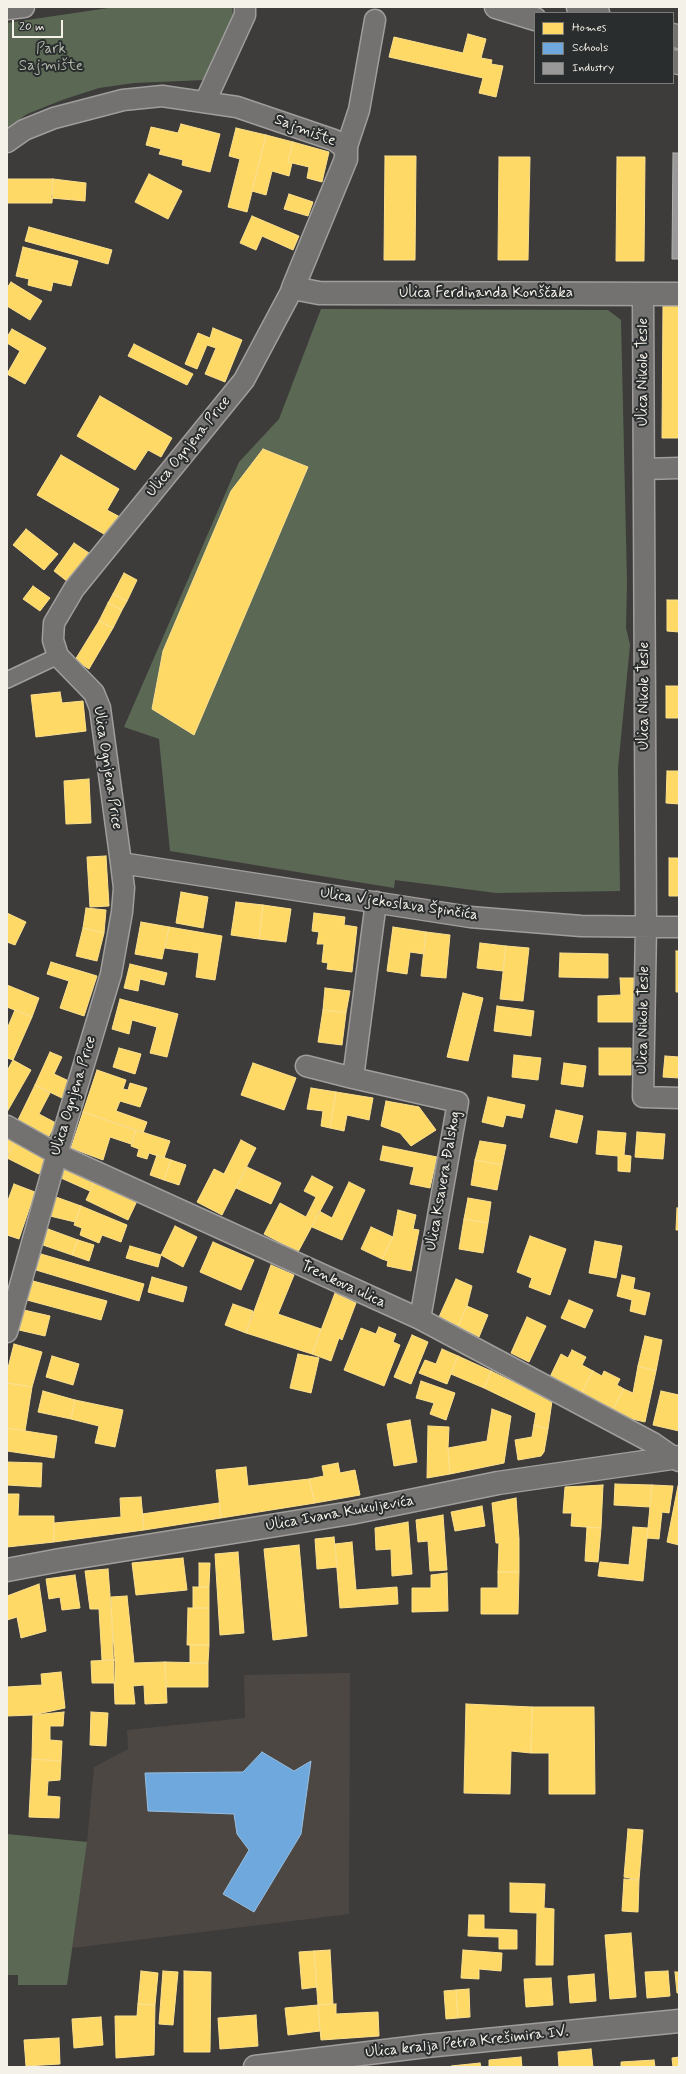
<!DOCTYPE html>
<html>
<head>
<meta charset="utf-8">
<style>
	body { margin:0 }
	#map { position:relative; width:686px; height:2074px; overflow:hidden; background:#3d3c3b; font-family:Mynerve,sans-serif }
	canvas { display:block }
	.frame { position:absolute; inset:0; border:8px solid #f4f1e8; pointer-events:none }
	.legend { position:absolute; left:534px; top:12px; width:140px; height:72px; box-sizing:border-box; background:#2a2d2e; border:1px solid #7b7b78; margin:0; padding:5px 7px; list-style:none; font-size:12px; color:#f4f1e8 }
	.legend li { display:flex; align-items:center; gap:8px; height:20px }
	.legend b { width:20px; border:1px solid #7b7b78 }
	.scale { position:absolute; left:12px; top:20px; width:51px; height:18px; box-sizing:border-box; border:2px solid #f4f1e8; border-top:0; padding-left:5px; font-size:12px; line-height:14px; white-space:nowrap; color:#f4f1e8; -webkit-text-stroke:3px #2a2d2e; paint-order:stroke }
</style>
</head>
<body>
<div id="map">
<canvas width="686" height="2074"></canvas>
<div class="frame"></div>
<ul class="legend">
<li><b style="height:11px;background:#ffd966"></b>Homes</li>
<li><b style="height:11px;background:#6fa8dc"></b>Schools</li>
<li><b style="height:11px;background:#999"></b>Industry</li>
</ul>
<div class="scale">20 m</div>
</div>
<script>
const g = document.querySelector('canvas').getContext('2d');
g.lineJoin = 'round';
function paint(path, color) { g.fillStyle = color; g.fill(path, 'evenodd'); }
const poly = rows => new Path2D(rows.map(r => 'M' + r).join(''));
function trace(path, color, width, dash) { g.strokeStyle = color; g.lineWidth = width; g.lineCap = dash ? 'butt' : 'round'; g.setLineDash(dash || []); g.stroke(path); }
function drawText(font, color, halo, rows, align = 'center') {
  g.font = font + ' Mynerve,sans-serif'; g.lineWidth = 4; g.setLineDash([]); g.textBaseline = 'middle'; g.strokeStyle = halo; g.fillStyle = color; for (const [text, x, y, turn = 0] of rows) {
    g.save(); g.translate(x, y); g.rotate((+turn || 0) * Math.PI / 180); g.textAlign = isNaN(turn) ? turn : align; if (halo) g.strokeText(text, 0, 0); g.fillText(text, 0, 0); g.restore();
  }
}
paint(poly([
	[350,1673,349,1914,72,1948,87,1842,94,1767,128,1749,127,1730,245,1718,244,1675]
]), '#4d4744');
paint(poly([
	[115,7,232,7,233,14,205,80,134,83,99,88,62,100,27,114,7,128,7,23],
	[321,309,608,310,621,320,627,582,626,628,630,645,618,768,620,891,496,893,395,880,394,888,170,851,159,739,124,727,239,462,279,419],
	[7,1834,87,1842,67,1985,18,1985,18,1975,7,1975]
]), '#5b6954');
const homes = poly([
	[468,34,486,39,481,58,492,60,491,64,503,66,496,97,479,93,483,78,389,57,394,37,463,53,468,34],
	[181,124,220,134,210,172,182,165,183,160,159,154,161,149,146,145,151,127,178,133,181,124],
	[236,128,266,135,247,212,228,207,240,159,229,156,236,128],
	[266,135,293,142,288,162,292,163,289,176,272,171,266,195,252,191,266,135],
	[293,142,329,152,322,182,307,178,309,167,288,162,293,142],
	[385,156,416,156,415,260,384,260,385,156],
	[499,157,530,157,528,260,498,260,499,157],
	[617,157,645,157,644,261,616,261,617,157],
	[149,174,182,191,168,219,135,202,149,174],
	[7,179,53,179,52,203,7,203,7,179],
	[53,179,86,183,85,201,51,198,53,179],
	[289,194,313,202,308,216,284,209,289,194],
	[252,216,299,236,293,250,262,236,256,250,240,243,252,216],
	[29,227,112,250,108,264,25,241,29,227],
	[23,247,78,261,71,286,53,282,51,291,28,285,29,279,16,276,23,247],
	[11,282,42,301,30,320,7,306,7,288,11,282],
	[663,305,679,305,679,438,662,438,663,305],
	[213,328,242,340,225,382,205,374,216,348,207,345,197,369,185,364,198,333,210,338,213,328],
	[12,329,46,348,25,384,7,374,20,351,7,343,7,337,12,329],
	[134,344,193,374,187,385,128,356,134,344],
	[100,396,172,438,161,457,148,450,135,470,77,436,100,396],
	[263,449,308,467,194,735,152,709,163,651,231,491,263,449],
	[61,455,119,489,107,510,120,517,109,537,37,495,61,455],
	[26,529,58,554,44,570,13,545,26,529],
	[74,543,89,553,68,582,54,571,74,543],
	[124,573,137,580,127,601,113,594,124,573],
	[33,586,50,598,40,611,23,599,33,586],
	[113,594,127,601,122,610,108,603,113,594],
	[667,600,679,600,679,632,667,631,667,600],
	[108,603,122,610,113,628,99,621,108,603],
	[99,621,113,628,89,669,75,660,99,621],
	[666,686,679,686,679,718,666,718,666,686],
	[60,692,62,703,83,701,86,731,36,737,31,695,60,692],
	[667,771,679,771,679,804,666,803,667,771],
	[89,779,91,823,66,824,64,781,89,779],
	[106,856,109,906,90,907,87,857,106,856],
	[669,858,679,858,679,896,669,896,669,858],
	[181,892,208,897,203,928,176,923,181,892],
	[236,902,263,905,259,939,231,935,236,902],
	[263,905,291,909,286,942,259,939,263,905],
	[86,908,106,910,104,933,83,928,86,908],
	[7,913,26,922,15,945,7,942,7,913],
	[314,913,345,917,344,925,357,927,352,972,327,969,328,963,322,962,324,944,317,944,319,932,312,931,314,913],
	[141,922,169,927,162,959,135,954,141,922],
	[169,927,222,936,215,980,196,977,199,953,165,948,169,927],
	[393,927,426,932,424,954,410,952,407,974,387,971,393,927],
	[83,928,104,933,97,961,76,956,83,928],
	[426,932,450,935,446,978,421,976,426,932],
	[480,943,506,946,503,971,477,968,480,943],
	[506,946,529,948,523,1001,500,999,506,946],
	[676,951,679,951,679,992,676,992,676,951],
	[560,953,608,954,608,978,559,977,560,953],
	[51,962,97,976,84,1016,60,1008,69,981,47,974,51,962],
	[130,964,167,973,164,985,140,979,138,991,124,988,130,964],
	[620,978,636,978,637,1022,598,1022,598,996,621,995,620,978],
	[7,985,39,998,32,1017,7,1007,7,985],
	[325,988,350,991,346,1013,323,1010,325,988],
	[463,993,483,998,468,1061,447,1057,463,993],
	[120,999,178,1014,167,1057,150,1053,157,1027,132,1020,129,1034,112,1029,120,999],
	[497,1006,534,1011,531,1036,494,1031,497,1006],
	[15,1010,32,1017,13,1060,7,1058,7,1029,15,1010],
	[323,1010,346,1013,342,1045,318,1042,323,1010],
	[119,1048,141,1054,135,1074,113,1067,119,1048],
	[599,1048,631,1048,631,1075,599,1075,599,1048],
	[50,1052,62,1057,54,1074,71,1082,64,1099,35,1085,50,1052],
	[514,1055,541,1058,538,1080,512,1077,514,1055],
	[665,1056,679,1057,679,1078,663,1077,665,1056],
	[13,1060,31,1070,7,1112,7,1071,13,1060],
	[253,1063,296,1078,284,1110,241,1095,253,1063],
	[564,1063,586,1066,583,1087,561,1084,564,1063],
	[97,1070,126,1080,123,1089,128,1090,130,1083,147,1088,140,1107,120,1101,116,1111,147,1122,143,1133,83,1112,97,1070],
	[35,1085,50,1093,39,1114,56,1123,48,1138,17,1122,35,1085],
	[311,1088,336,1092,330,1128,321,1126,323,1111,307,1109,311,1088],
	[336,1092,373,1098,369,1120,347,1115,344,1131,330,1128,336,1092],
	[488,1097,525,1105,522,1118,506,1115,503,1127,482,1122,488,1097],
	[386,1101,419,1107,436,1130,411,1146,400,1133,381,1126,386,1101],
	[556,1110,583,1116,577,1143,550,1137,556,1110],
	[83,1112,136,1130,131,1144,110,1137,103,1160,71,1148,83,1112],
	[136,1130,170,1141,164,1158,149,1153,147,1159,137,1156,139,1149,131,1146,136,1130],
	[598,1131,626,1133,624,1155,631,1156,630,1172,618,1171,618,1156,596,1154,598,1131],
	[637,1132,665,1134,663,1159,635,1157,637,1132],
	[7,1135,16,1140,7,1156,7,1135],
	[16,1140,48,1157,39,1174,7,1158,16,1140],
	[241,1140,256,1148,222,1215,197,1202,214,1169,224,1174,241,1140],
	[480,1141,506,1145,502,1165,475,1160,480,1141],
	[383,1146,437,1157,430,1188,410,1184,414,1167,380,1160,383,1146],
	[157,1155,171,1160,164,1180,150,1175,157,1155],
	[171,1160,186,1165,179,1185,164,1180,171,1160],
	[475,1160,502,1165,497,1190,471,1185,475,1160],
	[66,1167,95,1181,90,1191,61,1178,66,1167],
	[247,1167,281,1183,271,1204,236,1188,247,1167],
	[312,1176,333,1187,298,1252,264,1234,280,1203,306,1217,316,1197,304,1191,312,1176],
	[95,1181,137,1201,128,1220,86,1200,95,1181],
	[349,1182,365,1190,342,1240,312,1227,319,1211,332,1218,349,1182],
	[14,1184,35,1192,19,1239,7,1235,7,1203,14,1184],
	[56,1197,81,1206,75,1222,50,1216,56,1197],
	[468,1198,491,1202,488,1223,464,1219,468,1198],
	[81,1206,127,1225,121,1242,102,1235,99,1243,80,1235,82,1228,74,1225,81,1206],
	[677,1208,679,1208,679,1230,676,1230,677,1208],
	[398,1210,416,1215,413,1229,419,1230,411,1271,387,1266,388,1261,382,1259,393,1237,398,1210],
	[464,1219,488,1223,483,1253,459,1249,464,1219],
	[175,1226,197,1237,183,1267,161,1255,175,1226],
	[371,1227,393,1237,382,1259,361,1249,371,1227],
	[48,1229,78,1240,72,1255,43,1245,48,1229],
	[530,1236,566,1249,550,1295,529,1287,532,1278,517,1272,530,1236],
	[78,1240,94,1245,89,1261,72,1255,78,1240],
	[595,1241,622,1246,616,1278,589,1273,595,1241],
	[213,1242,254,1260,241,1290,200,1272,213,1242],
	[130,1246,161,1255,158,1267,126,1258,130,1246],
	[41,1254,144,1284,139,1301,36,1270,41,1254],
	[271,1265,294,1275,278,1314,321,1329,312,1354,246,1333,271,1265],
	[622,1275,635,1278,633,1289,650,1293,645,1315,630,1311,632,1300,617,1296,622,1275],
	[152,1277,187,1287,183,1302,148,1292,152,1277],
	[456,1279,472,1286,467,1306,458,1326,439,1317,456,1279],
	[33,1281,107,1301,101,1320,27,1300,33,1281],
	[335,1293,356,1303,342,1340,339,1338,331,1361,312,1354,335,1293],
	[569,1300,593,1310,585,1328,561,1318,569,1300],
	[233,1304,253,1311,246,1333,225,1325,233,1304],
	[467,1306,488,1315,479,1337,458,1326,467,1306],
	[24,1310,50,1316,45,1336,19,1330,24,1310],
	[527,1317,546,1326,529,1362,511,1353,527,1317],
	[379,1327,396,1334,393,1342,400,1345,384,1386,344,1370,361,1328,376,1334,379,1327],
	[412,1335,428,1342,411,1384,394,1377,412,1335],
	[645,1336,662,1340,656,1371,638,1366,645,1336],
	[14,1344,42,1352,32,1387,7,1383,7,1372,14,1344],
	[442,1349,458,1356,447,1384,419,1373,425,1360,436,1364,442,1349],
	[572,1350,586,1357,582,1365,593,1371,581,1394,549,1379,561,1354,568,1358,572,1350],
	[298,1354,319,1358,311,1393,290,1388,298,1354],
	[52,1356,79,1364,73,1385,46,1377,52,1356],
	[458,1356,491,1371,484,1388,451,1374,458,1356],
	[638,1366,656,1371,645,1422,619,1416,612,1411,624,1389,633,1393,638,1366],
	[491,1371,552,1401,548,1429,534,1425,536,1413,484,1388,491,1371],
	[593,1371,602,1376,604,1371,620,1379,617,1385,624,1389,612,1411,581,1394,593,1371],
	[421,1381,455,1393,446,1420,430,1414,434,1403,416,1398,421,1381],
	[7,1383,32,1387,25,1431,7,1428,7,1383],
	[43,1391,75,1400,71,1419,38,1412,43,1391],
	[661,1391,679,1395,679,1431,653,1425,661,1391],
	[75,1400,123,1410,115,1447,95,1443,99,1426,71,1419,75,1400],
	[492,1409,511,1416,504,1463,450,1474,448,1448,487,1441,492,1409],
	[410,1420,417,1462,394,1466,387,1424,410,1420],
	[534,1425,548,1429,544,1452,541,1456,518,1460,515,1440,532,1437,534,1425],
	[428,1426,449,1427,448,1448,450,1474,427,1478,428,1426],
	[7,1428,57,1436,54,1458,7,1451,7,1428],
	[7,1462,42,1463,41,1487,7,1485,7,1462],
	[338,1463,340,1473,355,1470,360,1495,315,1503,309,1479,324,1476,322,1466,338,1463],
	[246,1467,248,1486,309,1479,315,1503,221,1518,216,1470,246,1467],
	[615,1484,652,1485,650,1507,614,1505,615,1484],
	[603,1485,601,1528,571,1526,572,1513,563,1513,565,1487,603,1485],
	[652,1485,673,1486,669,1513,662,1512,659,1539,647,1538,652,1485],
	[678,1486,679,1487,679,1545,667,1542,678,1486],
	[7,1494,19,1494,18,1516,54,1516,54,1542,7,1547,7,1494],
	[141,1497,144,1530,54,1542,54,1523,121,1517,120,1498,141,1497],
	[516,1498,519,1539,519,1572,498,1572,499,1543,496,1543,492,1503,516,1498],
	[219,1503,221,1518,144,1530,142,1514,219,1503],
	[482,1506,485,1526,455,1531,451,1512,482,1506],
	[443,1515,447,1570,430,1571,428,1541,418,1542,416,1520,443,1515],
	[408,1522,412,1574,392,1576,391,1549,376,1550,375,1528,408,1522],
	[587,1527,601,1528,598,1562,585,1561,587,1527],
	[633,1527,648,1528,643,1581,598,1576,600,1562,629,1565,633,1527],
	[334,1537,337,1567,317,1569,315,1539,334,1537],
	[352,1542,356,1590,397,1587,398,1604,340,1608,335,1544,352,1542],
	[299,1545,307,1636,273,1640,264,1549,299,1545],
	[238,1552,244,1633,220,1635,215,1554,238,1552],
	[183,1558,187,1590,136,1595,132,1563,183,1558],
	[199,1563,210,1563,209,1587,199,1587,199,1563],
	[108,1569,115,1660,102,1660,99,1609,90,1609,85,1571,108,1569],
	[498,1572,519,1572,518,1614,481,1614,481,1588,498,1588,498,1572],
	[447,1573,448,1611,412,1612,412,1588,431,1588,431,1575,447,1573],
	[75,1575,80,1608,62,1610,60,1597,49,1599,46,1579,75,1575],
	[39,1584,46,1631,21,1638,17,1617,7,1620,7,1596,39,1584],
	[193,1587,209,1587,209,1608,193,1608,193,1587],
	[127,1596,134,1663,165,1662,167,1703,145,1704,144,1685,133,1686,135,1704,115,1704,111,1597,127,1596],
	[188,1608,209,1608,209,1645,187,1645,188,1608],
	[190,1645,209,1645,208,1663,190,1663,190,1645],
	[115,1660,115,1683,92,1683,91,1661,115,1660],
	[165,1662,208,1663,208,1687,166,1687,165,1662],
	[61,1672,65,1708,33,1715,7,1716,7,1687,42,1685,41,1674,61,1672],
	[466,1704,532,1707,531,1753,511,1751,510,1794,464,1793,466,1704],
	[532,1707,594,1707,595,1794,549,1794,549,1753,531,1753,532,1707],
	[64,1712,63,1726,50,1726,50,1740,62,1741,61,1761,32,1759,33,1715,64,1712],
	[91,1712,108,1713,106,1746,90,1745,91,1712],
	[32,1759,61,1761,60,1780,48,1781,47,1796,60,1797,59,1818,29,1817,32,1759],
	[628,1829,643,1830,639,1880,624,1877,628,1829],
	[624,1879,639,1880,638,1912,622,1911,624,1879],
	[510,1883,545,1884,544,1908,554,1909,553,1965,536,1965,537,1913,510,1912,510,1883],
	[469,1915,484,1915,484,1929,517,1930,517,1949,499,1949,499,1937,468,1936,469,1915],
	[631,1933,636,1997,610,1999,605,1935,631,1933],
	[330,1950,333,2004,318,2005,314,1951,330,1950],
	[463,1950,502,1953,501,1971,479,1969,479,1979,461,1978,463,1950],
	[314,1951,317,1987,302,1989,299,1952,314,1951],
	[141,1971,158,1973,155,2005,138,2004,141,1971],
	[163,1971,178,1972,173,2025,159,2024,163,1971],
	[184,1971,211,1972,210,2052,184,2052,184,1971],
	[668,1971,670,1996,647,1998,645,1972,668,1971],
	[675,1972,679,1972,679,1993,677,1993,675,1972],
	[594,1974,596,2001,570,2003,568,1976,594,1974],
	[551,1978,553,2005,526,2007,524,1979,551,1978],
	[469,1989,470,2017,458,2018,456,1990,469,1989],
	[456,1990,458,2018,446,2019,444,1991,456,1990],
	[138,2004,155,2005,154,2055,116,2058,115,2016,137,2016,138,2004],
	[336,2004,336,2014,378,2012,379,2036,321,2040,318,2005,336,2004],
	[318,2005,320,2031,288,2035,285,2008,318,2005],
	[256,2015,258,2046,220,2049,218,2018,256,2015],
	[101,2017,103,2045,74,2048,72,2019,101,2017],
	[59,2038,60,2064,26,2066,24,2040,59,2038],
	[591,2049,593,2067,559,2067,558,2052,591,2049],
	[521,2057,522,2067,489,2067,489,2060,521,2057],
	[679,2057,679,2067,673,2067,672,2058,679,2057],
	[654,2060,655,2067,621,2067,621,2062,654,2060],
	[480,2063,481,2067,451,2067,451,2066,480,2063]
]);
paint(homes, '#ffd966');
trace(homes, '#fce08d', 1);
const schools = poly([
	[262,1752,294,1771,311,1761,301,1834,254,1912,223,1894,249,1850,237,1834,234,1814,148,1811,145,1773,243,1772,262,1752]
]);
paint(schools, '#6fa8dc');
trace(schools, '#97bee0', 1);
const industry = poly([
	[673,153,679,153,679,259,672,259,673,153]
]);
paint(industry, '#999');
trace(industry, '#b4b3b1', 1);
const pedestrian = poly([
	[7,680,58,656]
]);
const minor = poly([
	[7,9,24,7],
	[205,102,245,15,245,7],
	[7,142,24,130,54,118,123,100,162,96,237,107,334,140,346,149,359,110,375,20],
	[643,294,646,927,643,1097,679,1098],
	[644,469,679,468],
	[121,863,470,917,581,926,679,927],
	[376,902,353,1078,458,1102,420,1319],
	[306,1066,353,1078],
	[7,1126,57,1154,420,1319,653,1443,679,1461],
	[7,1332,57,1154,111,974,122,912,124,888,121,863,100,708,94,693,58,656,53,640,54,623,74,589,244,380,293,288]
]);
const tertiary = poly([
	[346,149,346,159,293,288,319,293,679,294],
	[255,2067,426,2046,679,2021]
]);
const secondary = poly([
	[496,7,535,19],
	[578,7,598,13],
	[673,35,679,37],
	[673,61,679,63],
	[7,1570,60,1560,351,1513,498,1483,679,1457]
]);
trace(pedestrian, '#9f9e9c', 18);
trace(minor, '#9f9e9c', 23);
trace(tertiary, '#9f9e9c', 25);
trace(secondary, '#9f9e9c', 25);
trace(pedestrian, '#737270', 15);
trace(minor, '#737270', 20);
trace(tertiary, '#737270', 22);
trace(secondary, '#737270', 22);
drawText('15px', '#b1b7a7', '#2a2d2e', [
	["Park",51,50],
	["Sajmište",51,67]
]);
drawText('15px', '#f4f1e8', '#2a2d2e', [
	["Sajmište",305,131,21],
	["Ulica Ferdinanda Konščaka",486,294],
	["Ulica Nikole Tesle",644,372,-90],
	["Ulica Ognjena Price",189,447,-51],
	["Ulica Nikole Tesle",645,696,-90],
	["Ulica Ognjena Price",107,768,81],
	["Ulica Vjekoslava Špinčića",399,905,8],
	["Ulica Nikole Tesle",644,1020,-89],
	["Ulica Ognjena Price",74,1096,-73],
	["Ulica Ksavera Đalskog",444,1181,-80],
	["Trenkova ulica",343,1285,25],
	["Ulica Ivana Kukuljevića",340,1514,-10],
	["Ulica kralja Petra Krešimira IV.",467,2043,-6]
]);
</script>
</body>
</html>
